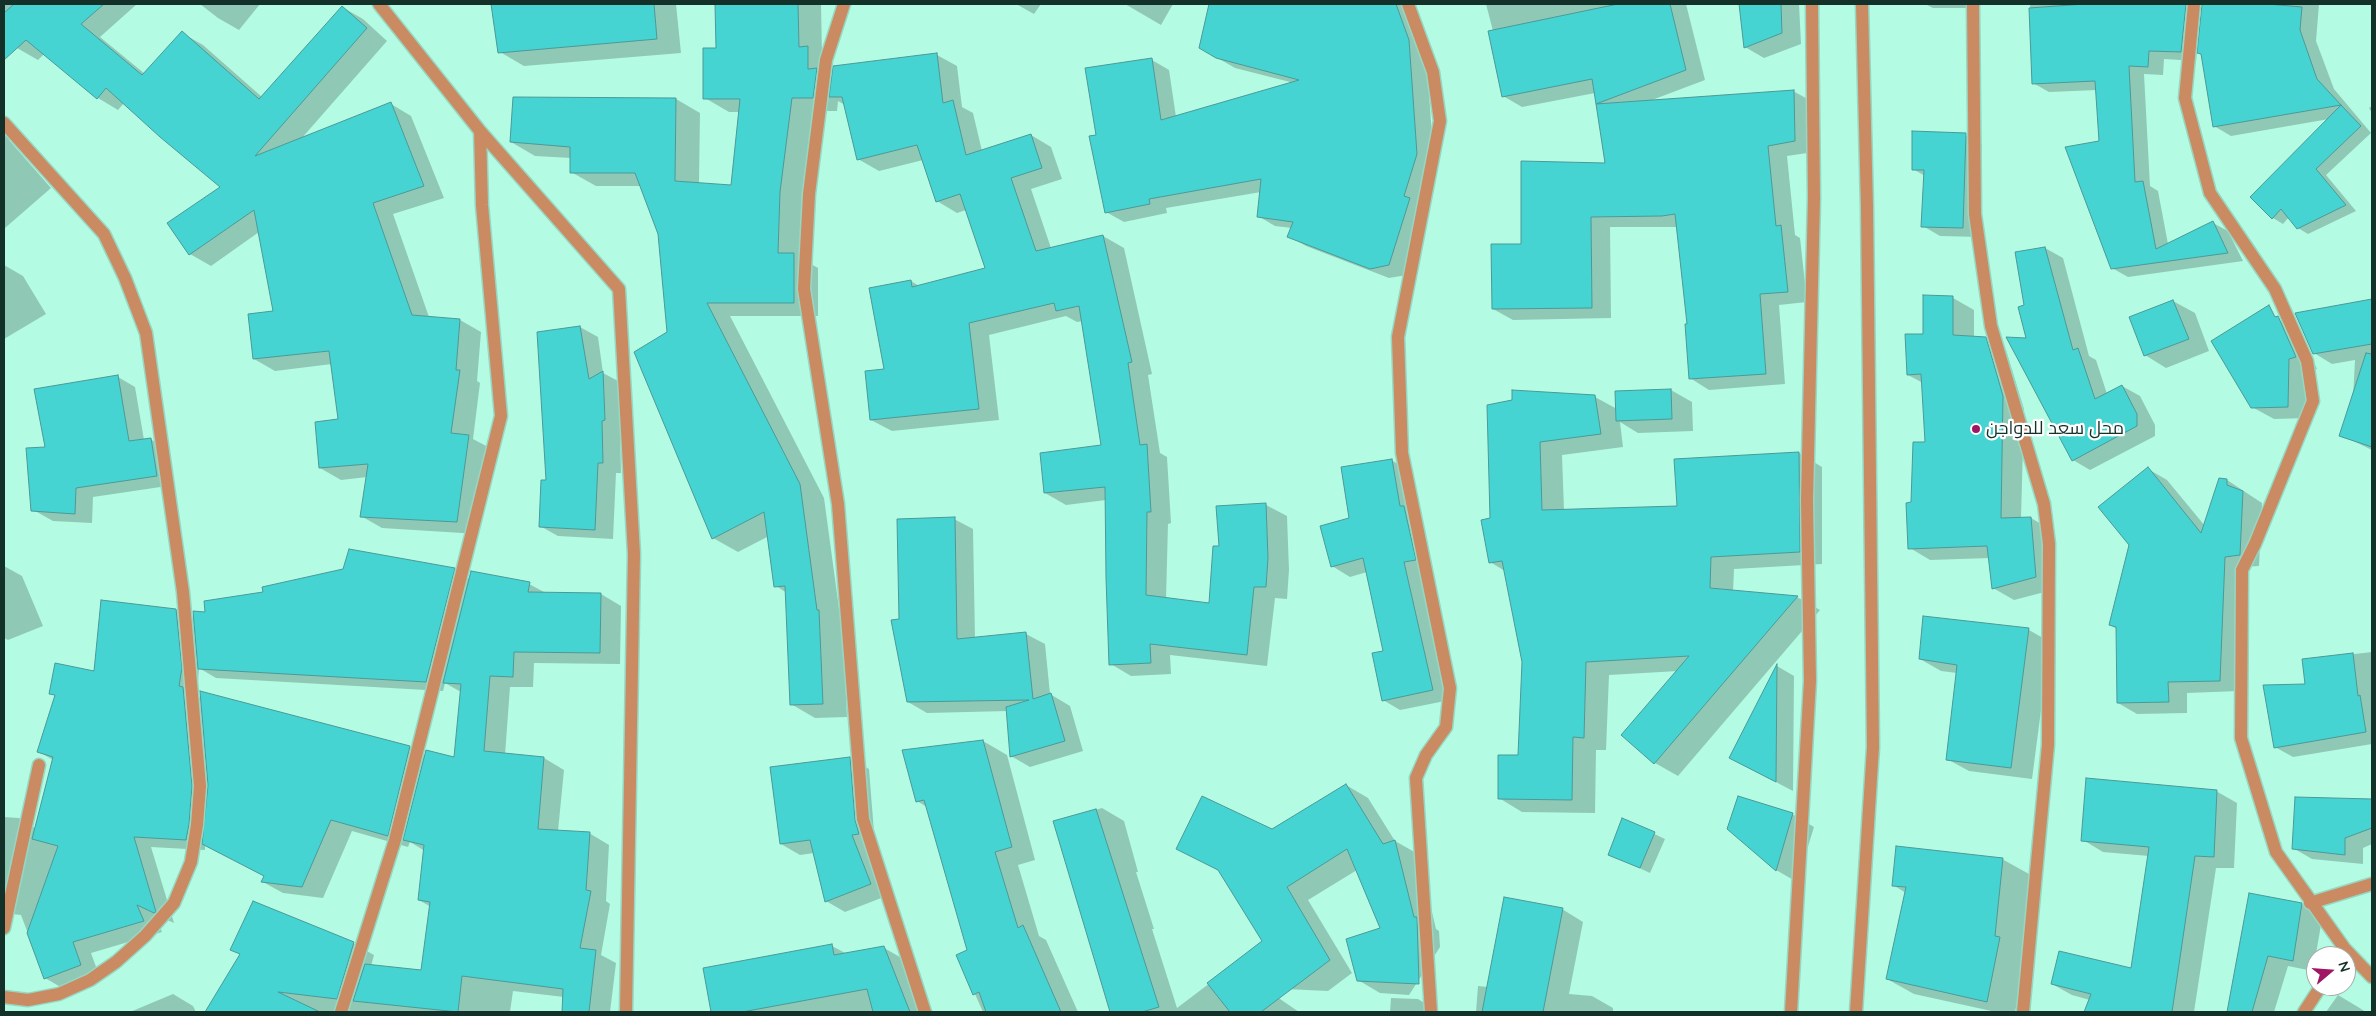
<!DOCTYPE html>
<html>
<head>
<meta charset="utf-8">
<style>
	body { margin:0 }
	#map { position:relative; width:2376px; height:1016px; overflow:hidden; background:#b4fbe4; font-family:Quicksand,sans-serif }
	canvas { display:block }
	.frame { position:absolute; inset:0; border:5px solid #143129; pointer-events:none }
	.north { position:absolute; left:2306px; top:946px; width:50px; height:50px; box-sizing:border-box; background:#fff; border:1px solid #a1ada9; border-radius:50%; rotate:72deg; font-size:14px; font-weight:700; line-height:20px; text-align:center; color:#143129 }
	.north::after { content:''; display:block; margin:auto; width:18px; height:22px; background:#9f1664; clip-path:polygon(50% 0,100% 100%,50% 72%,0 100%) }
</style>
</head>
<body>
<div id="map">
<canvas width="2376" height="1016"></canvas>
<div class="frame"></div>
<div class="north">N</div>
</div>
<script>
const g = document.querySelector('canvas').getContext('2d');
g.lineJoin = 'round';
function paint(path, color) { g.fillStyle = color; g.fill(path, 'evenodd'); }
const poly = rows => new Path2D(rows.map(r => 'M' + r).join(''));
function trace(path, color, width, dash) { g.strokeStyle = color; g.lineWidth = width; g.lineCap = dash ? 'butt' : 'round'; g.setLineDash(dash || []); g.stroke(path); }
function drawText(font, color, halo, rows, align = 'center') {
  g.font = font + ' Quicksand,Cairo,sans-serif'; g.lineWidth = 4.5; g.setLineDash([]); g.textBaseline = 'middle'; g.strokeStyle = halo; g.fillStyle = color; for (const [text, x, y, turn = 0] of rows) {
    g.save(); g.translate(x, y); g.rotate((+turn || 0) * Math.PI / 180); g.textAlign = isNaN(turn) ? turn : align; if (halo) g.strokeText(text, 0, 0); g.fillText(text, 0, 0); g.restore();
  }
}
paint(poly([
	[4,4,137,4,100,37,145,74,182,33,203,45,262,97,342,7,363,19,387,41,301,139,391,104,411,116,444,198,393,214,429,317,460,320,481,332,477,381,480,383,473,439,490,448,478,534,382,528,361,516,367,477,341,480,320,468,339,421,332,364,275,371,254,359,274,312,259,232,211,266,190,254,222,187,124,103,118,110,98,98,44,54,38,60,17,48,4,33],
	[200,4,260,4,239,30,218,18],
	[492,4,676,4,681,53,524,66,500,52],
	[716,4,821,4,822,56,832,62,832,76,937,55,957,66,962,107,973,113,982,151,1031,135,1051,147,1062,179,1031,189,1051,248,1103,236,1124,248,1152,374,1148,375,1160,453,1167,457,1171,523,1168,524,1166,599,1210,604,1220,548,1218,507,1266,505,1287,516,1289,570,1287,599,1275,598,1267,666,1170,655,1171,674,1131,676,1111,664,1106,500,1066,505,1045,493,1102,446,1083,321,1077,322,1066,316,989,335,999,420,892,431,871,420,911,281,919,286,986,269,966,210,957,213,937,201,923,160,879,171,858,159,845,105,838,101,837,111,816,111,802,259,818,268,818,316,730,316,824,498,841,623,843,625,847,717,815,718,791,704,787,593,776,586,769,536,738,552,713,538,668,333,659,234,641,186,596,186,571,172,571,158,535,156,511,142,676,99,700,113,699,184,732,186,740,112,729,112,705,98,717,49],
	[1016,4,1041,4,1034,14],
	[1125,4,1173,4,1161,25],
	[1210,4,1359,4,1362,5,1361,13,1387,4,1400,4,1412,11,1426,50,1434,165,1407,275,1389,278,1306,246,1289,236,1292,228,1275,226,1258,216,1261,192,1166,208,1167,213,1124,222,1106,212,1098,136,1152,60,1169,70,1176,117,1294,83,1235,68,1200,48],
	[1486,4,1686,4,1705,80,1652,100,1793,91,1813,102,1814,152,1787,156,1795,235,1800,238,1807,302,1779,305,1785,384,1709,390,1690,378,1688,325,1678,227,1610,227,1611,318,1513,320,1493,309,1522,245,1606,164,1600,105,1597,103,1595,93,1522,107,1503,96,1493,31],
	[1740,4,1799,4,1801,44,1764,58,1745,47],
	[1925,4,1974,4,1974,8,1933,8],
	[2030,4,2192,4,2197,50,2196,61,2164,59,2163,75,2144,74,2150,186,2158,191,2168,244,2213,223,2228,231,2243,261,2128,277,2112,268,2097,90,2049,92,2033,83],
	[2214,4,2319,4,2316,41,2334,89,2371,133,2326,175,2356,211,2308,234,2298,228,2289,217,2283,224,2273,218,2329,119,2231,136,2214,126,2207,83],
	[2372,106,2372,113,2369,108],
	[4,119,15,130,9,140,51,188,5,228],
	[1965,135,1982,145,1980,237,1940,236,1923,226,1925,176,1913,169],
	[2045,248,2063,258,2089,356,2096,360,2107,394,2122,386,2140,396,2155,425,2155,436,2090,470,2073,460,2028,339,2025,306],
	[4,265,23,276,46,314,4,339],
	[1924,297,1953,298,1974,310,1974,337,1985,338,2006,350,2024,409,2021,518,2031,518,2051,530,2056,589,2014,600,1993,588,1990,558,1930,560,1910,548,1926,443,1923,383,1908,375,1924,336],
	[2372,300,2372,450,2341,435,2353,398,2355,360,2332,364,2314,353,2297,315],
	[2173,301,2195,313,2209,351,2166,368,2145,355],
	[2279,320,2300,333,2317,369,2310,370,2309,418,2274,419,2252,407],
	[580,327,598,337,603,373,620,382,622,430,620,430,621,473,616,473,613,539,558,536,540,526,547,481],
	[118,377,135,387,144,440,150,439,168,449,174,485,93,497,92,523,53,521,35,511],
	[1671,390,1692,402,1693,431,1638,433,1620,422,1623,447,1562,455,1564,510,1678,507,1799,453,1822,467,1822,564,1734,569,1733,592,1797,597,1820,610,1678,776,1655,763,1678,671,1609,675,1606,750,1596,750,1595,813,1522,812,1499,798,1520,756,1523,662,1505,571,1490,562,1491,519,1488,406,1595,397,1617,409],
	[1391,460,1409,470,1416,514,1422,517,1433,570,1422,572,1450,700,1400,710,1383,700,1385,652,1367,572,1350,577,1332,566],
	[2148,469,2167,480,2205,526,2220,479,2227,480,2262,503,2259,566,2243,567,2239,691,2187,693,2187,713,2137,714,2118,703,2117,629,2110,625],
	[954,519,973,529,975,639,1026,634,1045,644,1050,694,1070,706,1083,751,1030,767,1011,756,1008,711,927,713,908,702,901,620],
	[4,566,22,576,43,626,8,640,4,638],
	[454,570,470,579,529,584,546,593,601,594,621,606,620,664,534,663,533,687,510,687,505,755,544,758,564,770,558,831,589,833,609,845,606,901,610,904,601,955,616,963,610,1012,563,1012,564,997,513,991,510,1012,207,1012,241,954,253,902,354,944,374,955,371,966,422,971,431,907,419,900,425,851,410,842,408,847,352,831,323,898,283,893,263,882,265,876,205,845,205,850,151,847,174,923,154,914,162,932,91,953,99,975,64,989,45,978,21,915,4,913,4,817,19,818,35,828,53,760,38,751,56,696,50,693,95,672,176,610,195,621,207,614],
	[199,668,216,678,443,691,445,683,461,692,455,759,426,756,410,747,202,699,197,696],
	[2029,630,2050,642,2032,779,1969,771,1947,759,1957,673,1941,671,1920,659],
	[2372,652,2372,744,2293,757,2275,747,2306,686,2303,660],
	[1777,666,1794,676,1793,791,1730,758],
	[983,741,1007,755,1035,860,1018,865,1039,936,1046,940,1078,1012,983,1012,958,956,969,951,927,807,917,801],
	[850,758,869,769,874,832,889,895,845,912,826,901,814,853,800,855,781,844],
	[1346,785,1368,798,1395,841,1418,854,1436,929,1439,931,1440,947,1409,995,1380,993,1358,980,1382,929,1357,870,1308,900,1352,973,1328,991,1264,988,1299,1012,1111,1012,1055,822,1102,808,1124,821,1138,872,1136,872,1154,929,1152,929,1177,1008,1264,942,1221,872,1178,848,1272,831],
	[2216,791,2237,803,2234,868,2216,868,2194,1012,2085,1012,2090,1000,2072,995,2052,984,2132,970,2149,856,2103,852,2083,840],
	[2296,798,2372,801,2372,844,2363,848,2363,864,2312,859,2293,848],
	[1792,814,1814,827,1797,882,1776,870,1729,828],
	[1623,819,1665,839,1650,873,1609,854],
	[2002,859,2029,874,2022,951,2027,954,2015,1012,1996,1012,1914,994,1887,979,1906,893,1893,885],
	[2250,895,2302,904,2321,916,2322,919,2313,971,2288,966,2274,1012,2228,1012],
	[1562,909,1583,922,1569,994,1592,996,1613,1008,1613,1012,1476,1012,1478,986,1488,987],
	[832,946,847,954,884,948,907,961,926,1012,712,1012,704,969],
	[173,994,193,1006,196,1012,130,1012],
	[2338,995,2358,1007,2366,1012,2326,1012],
	[1391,998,1418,999,1439,1012,1390,1012]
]), '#0003');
const building = poly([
	[14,4,104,4,81,24,142,75,182,31,259,99,342,6,367,28,255,156,391,102,424,186,373,203,412,315,460,319,456,370,460,370,451,433,469,435,457,522,360,517,368,464,319,468,315,422,338,419,329,351,253,359,248,314,273,311,254,210,189,255,167,223,220,187,160,137,106,88,97,99,26,40,4,60,4,13,14,4],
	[491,4,654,4,657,39,498,53,491,4],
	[715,4,798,4,799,47,808,46,808,69,817,68,813,98,792,98,780,192,778,253,794,253,794,303,707,303,800,484,817,610,819,610,823,704,790,705,785,586,774,587,764,512,712,539,634,352,667,332,658,234,635,173,570,173,570,147,510,142,513,97,676,98,675,181,731,185,740,99,703,99,703,48,716,48,715,4],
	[1209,4,1396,4,1409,40,1417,154,1404,196,1410,198,1389,265,1370,269,1287,237,1293,222,1257,217,1261,179,1149,199,1150,204,1105,213,1089,136,1096,135,1085,68,1152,58,1161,120,1299,80,1216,58,1199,48,1209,4],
	[1618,4,1670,4,1686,70,1596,104,1592,79,1502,97,1488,31,1618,4],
	[1739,4,1781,4,1782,33,1744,48,1739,4],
	[2085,4,2186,4,2181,52,2149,51,2148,67,2129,66,2135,182,2143,181,2156,249,2213,221,2228,253,2111,269,2065,147,2099,141,2095,81,2032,84,2029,8,2085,4],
	[2202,4,2267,4,2302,7,2300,30,2317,79,2341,105,2213,127,2201,54,2197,53,2202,4],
	[937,53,943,103,953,100,966,155,1031,134,1042,168,1011,178,1036,251,1103,235,1132,362,1128,363,1140,445,1147,444,1151,512,1147,512,1146,595,1209,603,1213,546,1219,546,1216,506,1266,503,1268,558,1266,587,1254,587,1247,655,1150,644,1151,663,1109,665,1106,578,1105,487,1044,493,1040,453,1101,445,1079,306,1056,311,1054,303,969,323,979,409,870,420,865,371,884,369,869,288,911,280,912,287,985,268,960,194,936,202,917,145,857,160,842,97,829,97,833,66,937,53],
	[1794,90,1795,141,1768,146,1776,226,1781,225,1788,292,1760,294,1766,374,1689,379,1685,324,1687,324,1675,214,1662,216,1591,217,1592,308,1492,309,1491,244,1521,244,1521,161,1605,163,1596,104,1794,90],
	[2341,105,2361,126,2316,169,2346,205,2297,229,2281,209,2272,219,2250,197,2341,105],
	[1912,131,1966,133,1963,228,1921,227,1924,170,1912,170,1912,131],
	[2045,247,2073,350,2078,348,2095,399,2122,385,2137,414,2137,426,2072,461,2006,337,2026,338,2018,307,2024,305,2015,252,2045,247],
	[1923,295,1953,296,1953,335,1986,337,2003,396,2001,518,2031,517,2036,577,1992,589,1987,546,1908,549,1906,503,1911,502,1913,442,1925,442,1921,374,1907,375,1905,334,1923,334,1923,295],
	[2372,299,2372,344,2313,354,2295,313,2372,299],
	[2173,300,2189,339,2144,356,2129,317,2173,300],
	[2269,305,2275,317,2278,316,2296,357,2289,359,2288,407,2251,408,2211,341,2269,305],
	[580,326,589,379,603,371,605,420,602,421,603,463,598,463,595,530,539,527,541,480,546,480,537,332,580,326],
	[2366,353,2372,354,2372,447,2339,436,2366,353],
	[118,375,129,441,151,438,157,476,76,488,75,514,31,511,26,448,45,447,34,389,118,375],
	[1671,389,1672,419,1616,421,1615,391,1671,389],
	[1512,390,1595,395,1601,434,1540,442,1542,510,1677,506,1674,459,1799,452,1800,552,1711,557,1710,588,1798,596,1654,764,1621,735,1689,656,1586,662,1584,738,1573,737,1572,800,1498,799,1498,755,1518,755,1522,662,1502,561,1489,563,1481,520,1490,518,1487,405,1512,400,1512,390],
	[1392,459,1400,506,1404,506,1416,560,1404,562,1433,690,1382,701,1372,653,1383,651,1363,558,1331,567,1320,526,1349,518,1341,467,1392,459],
	[2148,467,2201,533,2219,478,2227,479,2227,485,2243,491,2240,555,2225,557,2220,681,2168,682,2169,702,2117,703,2116,627,2109,625,2129,545,2098,507,2148,467],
	[955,517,957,639,1026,632,1033,699,1051,693,1065,741,1010,757,1006,707,1029,700,907,702,891,620,899,619,897,519,955,517],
	[349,549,455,568,426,682,198,669,193,611,205,612,204,601,263,592,262,587,343,569,349,549],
	[471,571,530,582,528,592,601,593,600,653,514,652,513,677,490,676,484,751,544,757,538,829,590,832,586,890,591,891,580,948,596,950,589,1012,562,1012,563,989,462,976,458,1012,353,1001,365,964,421,970,430,902,418,900,424,845,403,840,426,750,454,757,461,684,443,683,471,571],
	[101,600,176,609,182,668,179,686,183,687,192,786,189,824,186,840,134,837,156,912,154,913,137,905,144,921,73,942,81,965,44,979,27,933,58,846,32,839,53,757,37,752,55,695,49,694,55,663,94,671,101,600],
	[1923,616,2029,628,2011,768,1946,760,1957,665,1919,659,1923,616],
	[2353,653,2358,696,2360,695,2366,732,2274,748,2263,685,2305,684,2302,659,2353,653],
	[1777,664,1776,782,1729,758,1777,664],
	[200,691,410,746,388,836,331,820,302,887,261,882,264,876,202,844,208,785,200,691],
	[983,740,1012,847,995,852,1018,928,1023,925,1061,1012,986,1012,979,992,973,995,956,955,967,950,924,800,916,802,902,750,983,740],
	[850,757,855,820,859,834,852,835,871,884,825,902,810,840,780,844,770,767,850,757],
	[2086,778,2217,790,2214,857,2195,856,2172,1012,2084,1012,2091,994,2051,984,2059,951,2131,968,2149,847,2081,841,2086,778],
	[1346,784,1383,844,1395,840,1414,917,1417,917,1419,984,1357,981,1346,939,1380,928,1347,849,1287,887,1330,960,1261,1012,1230,1012,1207,983,1262,941,1218,870,1176,849,1202,796,1272,829,1346,784],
	[1738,796,1793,813,1776,871,1727,829,1738,796],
	[2295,797,2372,799,2372,828,2345,838,2345,855,2292,849,2295,797],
	[1096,809,1159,1007,1142,1012,1110,1012,1053,821,1096,809],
	[1622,818,1655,832,1640,868,1608,855,1622,818],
	[1896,846,2003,858,1995,936,2000,937,1987,1002,1886,979,1906,887,1892,886,1896,846],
	[2249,893,2302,903,2293,961,2268,956,2252,1012,2227,1012,2249,893],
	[1504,897,1563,908,1543,1012,1482,1012,1504,897],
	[253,901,354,942,337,999,278,992,320,1012,205,1012,240,954,230,950,253,901],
	[832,944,834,955,884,946,910,1012,873,1012,867,989,742,1012,711,1012,703,968,832,944]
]);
paint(building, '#45d4d1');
trace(building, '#4b9997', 1);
const street = poly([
	[379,4,480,131,619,289,634,554,626,1012],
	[844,4,826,60,809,194,804,289,838,504,863,819,925,1012],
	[1408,4,1433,72,1440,121,1398,337,1402,453,1450,688,1446,727,1426,755,1416,778,1431,1012],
	[1973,4,1975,214,1991,326,2044,504,2049,544,2048,745,2023,1012],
	[2194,4,2185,98,2210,193,2275,289,2307,361,2313,401,2255,544,2242,570,2241,738,2276,852,2345,949,2372,977],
	[4,123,104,234,125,278,146,333,183,592,200,786,197,825,191,862,174,903,145,936,116,962,90,980,59,994,28,1000,4,997],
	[2310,903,2372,884],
	[4,928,39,765],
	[341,1012,395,840,501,416,482,205,480,131],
	[1791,1012,1810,681,1807,500,1814,198,1812,4],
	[1856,1012,1873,747,1867,207,1862,4],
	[2304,1012,2321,986]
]);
trace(street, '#97d7c2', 15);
trace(street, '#ca8b63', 12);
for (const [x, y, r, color] of [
	[1976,429,5,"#9f1664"]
]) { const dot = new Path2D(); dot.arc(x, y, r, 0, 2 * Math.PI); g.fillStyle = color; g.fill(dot); trace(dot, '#fff', 2); }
drawText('18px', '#143129', '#fff', [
	["محل سعد للدواجن",1986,429]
], 'left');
</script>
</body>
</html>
